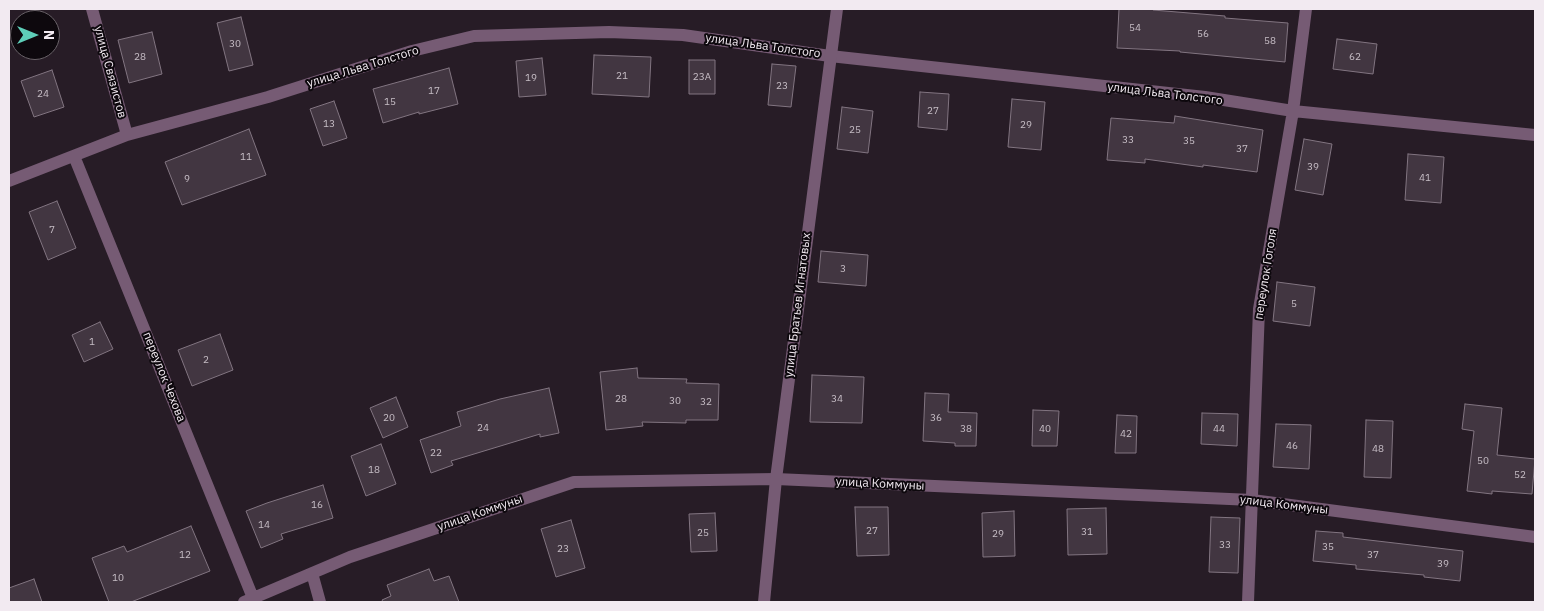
<!DOCTYPE html>
<html>
<head>
<meta charset="utf-8">
<style>
	body { margin:0 }
	#map { position:relative; width:1544px; height:611px; overflow:hidden; background:#271c26; font-family:"IBM Plex Sans",sans-serif }
	canvas { display:block }
	.frame { position:absolute; inset:0; border:10px solid #f2eaf1; pointer-events:none }
	.north { position:absolute; left:10px; top:10px; width:50px; height:50px; box-sizing:border-box; background:#0d080d; border:1px solid #696268; border-radius:50%; rotate:90deg; font-size:14px; font-weight:700; line-height:20px; text-align:center; color:#f2eaf1 }
	.north::after { content:''; display:block; margin:auto; width:18px; height:22px; background:#5eceb8; clip-path:polygon(50% 0,100% 100%,50% 72%,0 100%) }
</style>
</head>
<body>
<div id="map">
<canvas width="1544" height="611"></canvas>
<div class="frame"></div>
<div class="north">N</div>
</div>
<script>
const g = document.querySelector('canvas').getContext('2d');
g.lineJoin = 'round';
function paint(path, color) { g.fillStyle = color; g.fill(path, 'evenodd'); }
const poly = rows => new Path2D(rows.map(r => 'M' + r).join(''));
function trace(path, color, width, dash) { g.strokeStyle = color; g.lineWidth = width; g.lineCap = dash ? 'butt' : 'round'; g.setLineDash(dash || []); g.stroke(path); }
function drawText(font, color, halo, rows, align = 'center') {
  g.font = font + ' "IBM Plex Sans",sans-serif'; g.lineWidth = 4; g.setLineDash([]); g.textBaseline = 'middle'; g.strokeStyle = halo; g.fillStyle = color; for (const [text, x, y, turn = 0] of rows) {
    g.save(); g.translate(x, y); g.rotate((+turn || 0) * Math.PI / 180); g.textAlign = isNaN(turn) ? turn : align; if (halo) g.strokeText(text, 0, 0); g.fillText(text, 0, 0); g.restore();
  }
}
const building = poly([
	[1119,9,1153,9,1153,10,1225,16,1225,18,1288,23,1285,62,1180,52,1180,51,1117,48,1119,9],
	[241,17,253,65,229,71,217,23,241,17],
	[152,32,162,74,129,83,118,40,152,32],
	[1337,39,1377,44,1373,74,1333,69,1337,39],
	[594,55,651,57,649,97,592,94,594,55],
	[542,58,546,95,519,97,516,61,542,58],
	[689,60,715,60,715,94,689,94,689,60],
	[772,64,796,66,791,107,768,105,772,64],
	[449,68,458,104,419,114,419,112,383,123,373,89,449,68],
	[52,70,64,107,34,117,21,81,52,70],
	[920,92,949,94,947,130,918,127,920,92],
	[1012,99,1045,102,1041,150,1008,147,1012,99],
	[334,101,347,138,323,146,310,109,334,101],
	[842,107,873,111,868,153,837,149,842,107],
	[1175,116,1263,130,1257,172,1203,165,1203,167,1145,159,1145,163,1107,160,1111,118,1174,123,1175,116],
	[249,129,266,175,182,205,165,162,249,129],
	[1304,139,1332,144,1323,195,1295,190,1304,139],
	[1408,154,1444,157,1441,203,1405,200,1408,154],
	[57,201,76,248,48,260,29,212,57,201],
	[821,251,868,255,866,286,818,282,821,251],
	[1277,282,1315,287,1310,326,1273,321,1277,282],
	[100,322,113,349,84,362,72,335,100,322],
	[220,334,233,370,192,386,178,350,220,334],
	[637,368,638,378,687,379,686,383,719,384,718,420,686,420,686,423,642,422,643,426,606,430,600,372,637,368],
	[812,375,864,377,862,423,810,422,812,375],
	[549,388,559,433,540,437,540,434,451,461,453,465,431,473,420,440,461,426,457,412,500,399,549,388],
	[925,393,949,394,948,412,977,413,976,446,955,446,955,443,923,441,925,393],
	[396,397,408,427,383,438,370,408,396,397],
	[1465,404,1502,408,1497,455,1535,459,1532,494,1492,491,1492,494,1467,491,1474,431,1462,429,1465,404],
	[1033,410,1059,411,1057,446,1032,446,1033,410],
	[1202,413,1238,414,1237,446,1201,444,1202,413],
	[1117,415,1137,416,1136,453,1115,453,1117,415],
	[1366,420,1393,421,1391,478,1364,477,1366,420],
	[1276,424,1311,425,1309,469,1273,467,1276,424],
	[381,444,396,484,366,496,351,456,381,444],
	[323,485,333,518,281,534,283,539,261,548,246,511,267,503,323,485],
	[855,507,888,507,889,555,857,556,855,507],
	[1106,508,1107,554,1068,555,1067,509,1106,508],
	[1014,511,1015,556,983,557,982,513,1014,511],
	[715,513,717,551,691,552,689,514,715,513],
	[1211,517,1240,518,1238,573,1209,572,1211,517],
	[571,520,585,568,556,577,541,529,571,520],
	[191,526,210,571,131,602,109,602,92,558,124,546,127,552,191,526],
	[1316,531,1343,533,1343,537,1463,551,1460,581,1424,577,1424,575,1356,569,1356,565,1313,561,1316,531],
	[429,569,434,581,449,576,459,602,383,602,382,600,391,596,387,585,429,569],
	[34,579,42,602,9,602,9,588,34,579]
]);
paint(building, '#423641');
trace(building, '#827581', 1);
trace(poly([
	[92,9,127,135],
	[74,156,253,598],
	[9,181,127,135,268,97,412,51,474,36,609,32,683,35,830,56,1205,97,1293,111,1535,135],
	[312,573,320,602],
	[244,602,350,557,574,482,776,479,1252,500,1535,537],
	[1248,602,1259,309,1293,111,1306,9]
]), '#765b74', 12);
trace(poly([
	[764,602,776,479,837,9]
]), '#765b74', 12);
drawText('10px', '#c6bdc5', null, [
	["54",1135,28],
	["56",1203,34],
	["58",1270,41],
	["30",235,44],
	["28",140,57],
	["62",1355,57],
	["21",622,76],
	["23А",702,77],
	["19",531,78],
	["23",782,86],
	["17",434,91],
	["24",43,94],
	["15",390,102],
	["27",933,111],
	["13",329,124],
	["29",1026,125],
	["25",855,130],
	["33",1128,140],
	["35",1189,141],
	["37",1242,149],
	["11",246,157],
	["39",1313,167],
	["41",1425,178],
	["9",187,179],
	["7",52,230],
	["3",843,269],
	["5",1294,304],
	["1",92,342],
	["2",206,360],
	["28",621,399],
	["34",837,399],
	["30",675,401],
	["32",706,402],
	["20",389,418],
	["36",936,418],
	["24",483,428],
	["38",966,429],
	["40",1045,429],
	["44",1219,429],
	["42",1126,434],
	["46",1292,446],
	["48",1378,449],
	["22",436,453],
	["50",1483,461],
	["18",374,470],
	["52",1520,475],
	["16",317,505],
	["14",264,525],
	["27",872,531],
	["31",1087,532],
	["25",703,533],
	["29",998,534],
	["33",1225,545],
	["35",1328,547],
	["23",563,549],
	["12",185,555],
	["37",1373,555],
	["39",1443,564],
	["10",118,578]
]);
drawText('12px', '#f2eaf1', '#0d080d', [
	["улица Льва Толстого",763,46,8],
	["улица Льва Толстого",363,67,-17],
	["улица Связистов",110,72,75],
	["улица Льва Толстого",1165,94,7],
	["переулок Гоголя",1266,274,-81],
	["улица Братьев Игнатовых",798,305,-83],
	["переулок Чехова",164,377,68],
	["улица Коммуны",880,484,3],
	["улица Коммуны",1284,505,7],
	["улица Коммуны",480,513,-19]
]);
</script>
</body>
</html>
